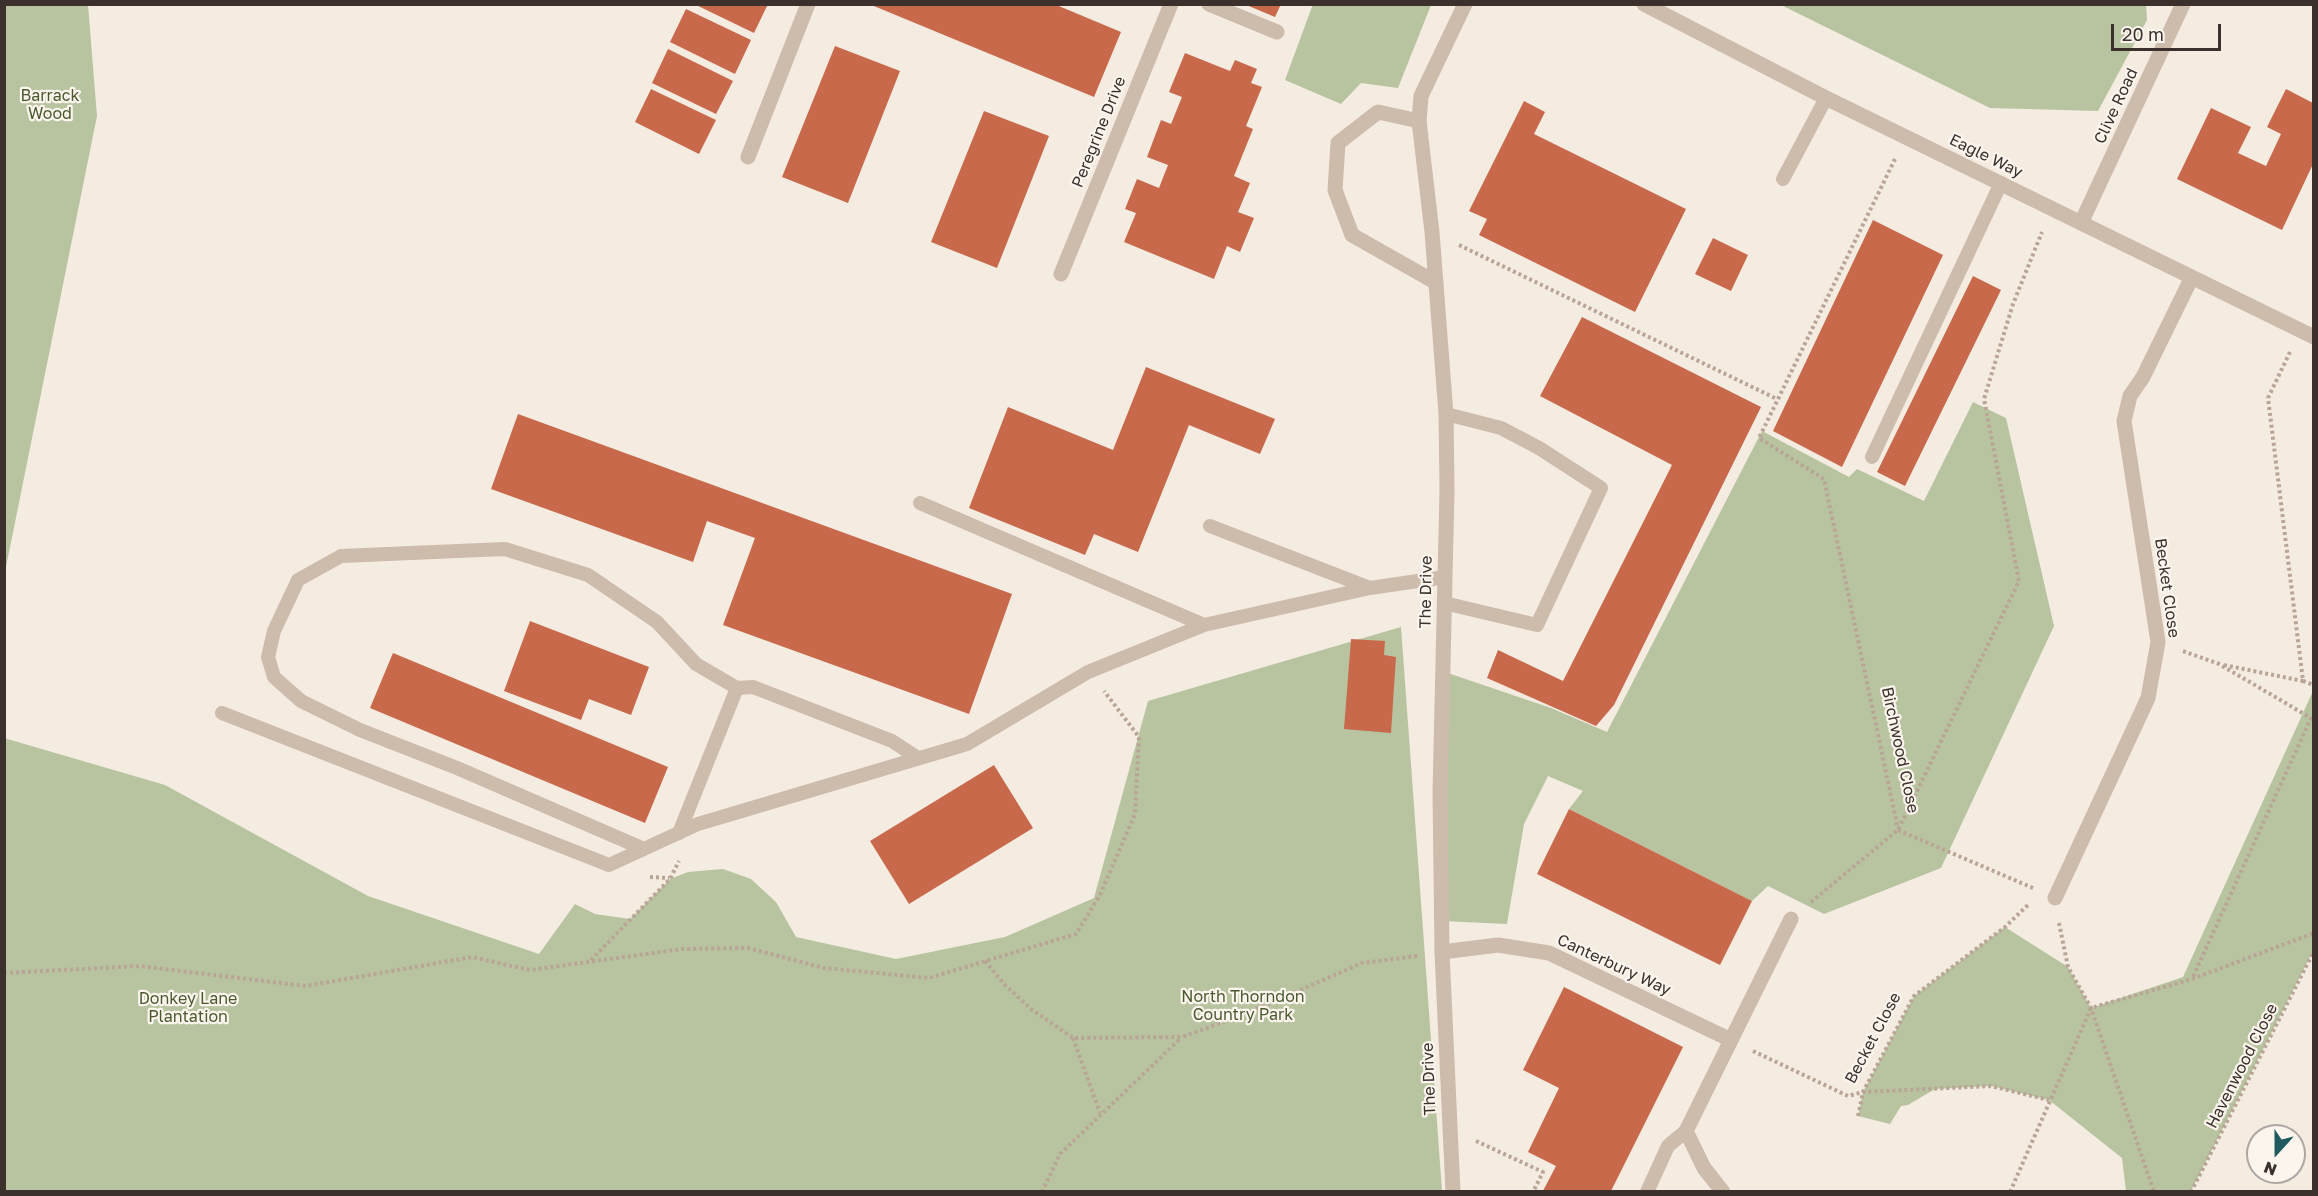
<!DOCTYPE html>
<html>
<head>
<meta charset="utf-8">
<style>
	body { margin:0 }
	#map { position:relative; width:2318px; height:1196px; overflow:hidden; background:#f4ebe1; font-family:"Golos Text",sans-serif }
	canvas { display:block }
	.frame { position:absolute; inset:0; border:6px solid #3b302b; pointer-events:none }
	.north { position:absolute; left:2246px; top:1124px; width:60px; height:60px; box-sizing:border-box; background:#fbf5ee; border:2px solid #aea6a0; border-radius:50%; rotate:201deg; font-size:16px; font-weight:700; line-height:24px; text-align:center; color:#3b302b }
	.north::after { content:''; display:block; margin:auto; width:21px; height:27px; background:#1f5a5e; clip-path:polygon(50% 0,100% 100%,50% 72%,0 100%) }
	.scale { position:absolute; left:2111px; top:24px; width:110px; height:27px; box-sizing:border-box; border:3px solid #3b302b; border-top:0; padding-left:8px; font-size:18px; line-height:21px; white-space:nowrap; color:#3b302b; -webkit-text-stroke:4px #fbf5ee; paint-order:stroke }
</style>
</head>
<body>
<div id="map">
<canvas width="2318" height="1196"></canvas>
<div class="frame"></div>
<div class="north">N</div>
<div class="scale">20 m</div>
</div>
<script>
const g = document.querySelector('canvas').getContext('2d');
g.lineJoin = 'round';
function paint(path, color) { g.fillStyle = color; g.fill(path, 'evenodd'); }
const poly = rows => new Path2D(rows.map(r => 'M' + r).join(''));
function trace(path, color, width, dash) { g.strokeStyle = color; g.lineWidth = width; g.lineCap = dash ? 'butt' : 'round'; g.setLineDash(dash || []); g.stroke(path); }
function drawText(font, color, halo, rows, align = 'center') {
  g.font = font + ' "Golos Text",sans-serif'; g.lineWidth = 4.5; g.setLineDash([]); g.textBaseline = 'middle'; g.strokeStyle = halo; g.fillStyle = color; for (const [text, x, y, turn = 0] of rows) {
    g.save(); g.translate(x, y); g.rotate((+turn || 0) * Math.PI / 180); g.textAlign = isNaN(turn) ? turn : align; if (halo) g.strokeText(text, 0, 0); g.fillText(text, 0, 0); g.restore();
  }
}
paint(poly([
	[5,4,88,5,97,116,5,572],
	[1313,4,1431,5,1398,88,1361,83,1341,104,1285,80],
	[2146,4,2147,20,2098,111,1990,108,1781,5],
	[1973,402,2006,418,2054,626,1941,868,1824,914,1768,886,1752,901,1569,809,1583,791,1548,776,1524,824,1507,924,1442,921,1442,671,1551,708,1607,732,1762,431,1849,477,1857,469,1924,501],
	[1401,627,1442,1191,5,1191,4,738,165,785,368,896,539,954,575,904,595,914,630,919,670,879,688,872,723,869,751,879,776,902,796,937,896,959,1005,937,1094,898,1148,701],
	[2313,691,2313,951,2191,1191,2126,1191,2122,1158,2049,1100,1991,1086,1935,1089,1908,1105,1901,1106,1890,1124,1858,1116,1863,1092,1914,996,2005,927,2068,967,2091,1008,2183,977]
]), '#b8c4a0');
paint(poly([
	[694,4,768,4,754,33],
	[869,4,1054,4,1121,32,1094,97],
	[1244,4,1281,4,1275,17],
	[686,9,751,40,735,74,670,42],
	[835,46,900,71,848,203,782,177],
	[668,49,733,81,716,114,652,83],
	[1185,53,1230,71,1235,60,1257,69,1251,83,1262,87,1246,126,1253,129,1234,176,1250,183,1238,212,1254,218,1240,252,1227,246,1214,279,1124,242,1136,213,1125,209,1137,179,1159,188,1168,165,1147,157,1161,120,1171,124,1182,97,1169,92],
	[651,89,716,120,699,154,635,122],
	[2286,89,2313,103,2313,164,2282,230,2177,179,2211,108,2251,127,2238,153,2266,166,2281,134,2267,127],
	[1524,101,1545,112,1534,134,1686,209,1635,312,1479,235,1487,219,1469,211],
	[984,111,1049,136,997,268,931,242],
	[1873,220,1943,255,1842,467,1773,431],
	[1713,238,1748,255,1731,291,1695,274],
	[1973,276,2001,290,1905,486,1877,472],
	[1582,317,1761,407,1614,705,1596,726,1487,678,1498,650,1563,681,1672,465,1540,396],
	[1146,367,1275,419,1260,454,1189,425,1138,552,1094,534,1085,555,969,508,1008,407,1113,450],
	[518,414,1012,594,969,714,723,625,755,538,707,521,693,562,491,489],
	[530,621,649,667,631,715,589,699,581,720,504,691],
	[1351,639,1385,641,1384,655,1396,657,1391,733,1344,729],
	[393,653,668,767,645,823,370,708],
	[994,765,1033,828,909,904,870,841],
	[1569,809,1752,901,1720,965,1537,874],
	[1564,987,1683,1047,1611,1191,1543,1191,1556,1166,1528,1152,1559,1088,1523,1070]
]), '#c8694b');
trace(poly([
	[1895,159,1759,438,1824,479,1898,829],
	[1459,245,1777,399],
	[2290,352,2268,398,2303,681,2314,685],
	[2183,651,2219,664,2311,718,2192,979],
	[2224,665,2303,681],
	[1898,830,2033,888],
	[650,877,669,878],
	[1811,902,1898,830,2019,581,1984,399,2013,304,2042,232],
	[2059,923,2068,967,2091,1008,2154,1192],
	[591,960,670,879,679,861],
	[985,961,1004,984,1031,1009,1073,1038,1182,1037,1245,1014,1362,963,1418,956],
	[4,973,139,966,306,986,472,957,530,970,682,949,748,948,824,968,929,978,1076,934,1100,895,1135,814,1139,737,1104,691],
	[1073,1038,1100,1113],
	[1753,1051,1848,1096,1863,1092,1991,1086,2049,1100],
	[1858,1116,1863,1092,1914,996,2005,927,2030,903],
	[1476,1141,1543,1172,1533,1192],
	[1042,1192,1060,1154,1181,1038],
	[2010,1192,2091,1008,2192,979,2314,933],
	[2191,1192,2314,951]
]), '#b9a596', 4, [3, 3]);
trace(poly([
	[1783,179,1826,98],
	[1872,457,2001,183],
	[920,503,1204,625],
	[1210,526,1370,588],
	[1444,603,1537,625,1601,488,1539,448,1501,428,1446,414],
	[222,713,609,865,698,824,967,744,1088,672,1204,625,1370,588,1445,577],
	[679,833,737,688,753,687,892,741,918,758],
	[644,849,457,768,360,730,301,701,274,677,268,657,274,631,298,580,341,556,505,549,588,575,657,622,696,664,737,688],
	[1647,1192,1668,1146,1686,1131]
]), '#cdbbac', 14);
trace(poly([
	[1209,4,1277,32],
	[1419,121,1378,112,1338,143,1335,190,1352,235,1435,282],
	[748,157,808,4],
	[2081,223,2183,4],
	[1061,274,1171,4],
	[2055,898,2148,698,2158,642,2124,421,2130,396,2143,377,2191,279],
	[1442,952,1498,945,1549,953,1729,1039],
	[1723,1192,1704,1168,1686,1131,1791,919]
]), '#cdbbac', 15);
trace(poly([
	[1644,4,1826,98,2314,337],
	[1453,1192,1442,952,1440,792,1447,491,1446,414,1432,232,1419,121,1421,96,1465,4]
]), '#cdbbac', 15);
drawText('16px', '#4a5a2e', '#fbf5ee', [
	["Barrack",50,96],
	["Wood",50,114],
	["North Thorndon",1243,997],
	["Country Park",1243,1015],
	["Donkey Lane",188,999],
	["Plantation",188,1017]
]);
drawText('16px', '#3b302b', '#fbf5ee', [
	["Clive Road",2116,106,-65],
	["Peregrine Drive",1099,132,-68],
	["Eagle Way",1986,156,26],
	["Becket Close",2167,588,82],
	["The Drive",1426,592,-89],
	["Birchwood Close",1900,750,78],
	["Canterbury Way",1614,965,25],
	["Becket Close",1873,1038,-62],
	["Havenwood Close",2242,1066,-63],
	["The Drive",1429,1079,-92]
]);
</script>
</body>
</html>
